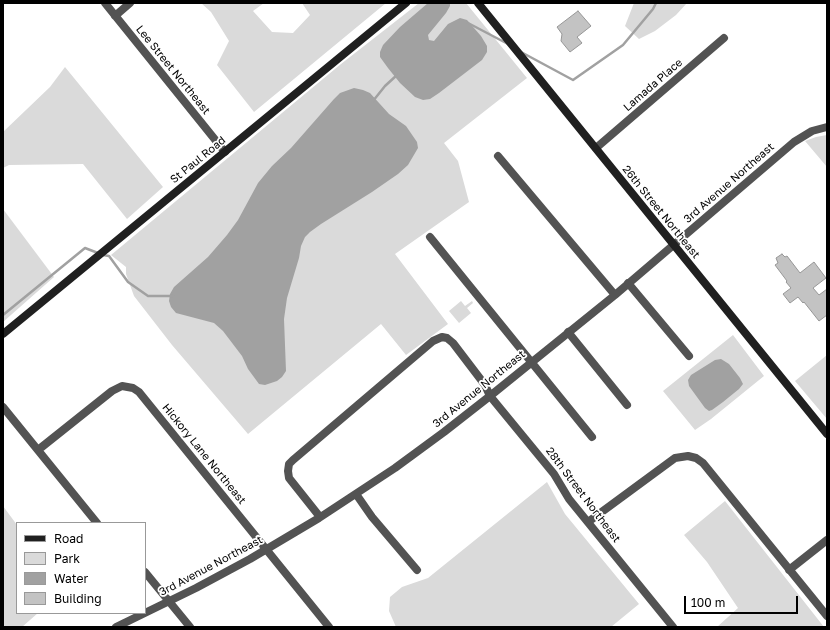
<!DOCTYPE html>
<html>
<head>
<meta charset="utf-8">
<style>
	body { margin:0 }
	#map { position:relative; width:830px; height:630px; overflow:hidden; background:#fff; font-family:"Golos Text",sans-serif }
	canvas { display:block }
	.frame { position:absolute; inset:0; border:4px solid #000; pointer-events:none }
	.legend { position:absolute; left:16px; top:522px; width:130px; height:92px; box-sizing:border-box; background:#fff; border:1px solid #999; margin:0; padding:5px 7px; list-style:none; font-size:12px; color:#000 }
	.legend li { display:flex; align-items:center; gap:8px; height:20px }
	.legend b { width:20px; border:1px solid #999 }
	.scale { position:absolute; left:684px; top:596px; width:114px; height:18px; box-sizing:border-box; border:2px solid #000; border-top:0; padding-left:5px; font-size:12px; line-height:14px; white-space:nowrap; color:#000; -webkit-text-stroke:3px #fff; paint-order:stroke }
</style>
</head>
<body>
<div id="map">
<canvas width="830" height="630"></canvas>
<div class="frame"></div>
<ul class="legend">
<li><b style="height:5px;background:#202020"></b>Road</li>
<li><b style="height:11px;background:#dadada"></b>Park</li>
<li><b style="height:11px;background:#a1a1a1"></b>Water</li>
<li><b style="height:11px;background:#c3c3c3"></b>Building</li>
</ul>
<div class="scale">100 m</div>
</div>
<script>
const g = document.querySelector('canvas').getContext('2d');
g.lineJoin = 'round';
function paint(path, color) { g.fillStyle = color; g.fill(path, 'evenodd'); }
const poly = rows => new Path2D(rows.map(r => 'M' + r).join(''));
function trace(path, color, width, dash) { g.strokeStyle = color; g.lineWidth = width; g.lineCap = dash ? 'butt' : 'round'; g.setLineDash(dash || []); g.stroke(path); }
function drawText(font, color, halo, rows, align = 'center') {
  g.font = font + ' "Golos Text",sans-serif'; g.lineWidth = 3.5; g.setLineDash([]); g.textBaseline = 'middle'; g.strokeStyle = halo; g.fillStyle = color; for (const [text, x, y, turn = 0] of rows) {
    g.save(); g.translate(x, y); g.rotate((+turn || 0) * Math.PI / 180); g.textAlign = isNaN(turn) ? turn : align; if (halo) g.strokeText(text, 0, 0); g.fillText(text, 0, 0); g.restore();
  }
}
paint(poly([
	[201,3,264,3,253,11,272,32,293,33,310,15,302,3,386,3,254,112,217,65,229,41,211,12],
	[419,3,466,3,527,78,444,143,458,161,469,202,395,254,448,324,406,355,381,324,248,434,172,345,134,296,126,274,126,267,111,255,341,64],
	[634,3,687,3,676,15,655,31,639,39,625,26],
	[65,67,163,187,127,219,83,164,9,165,3,168,3,132,50,87],
	[827,135,827,167,805,141,816,137],
	[3,209,54,277,3,322],
	[461,301,465,306,472,301,473,303,467,308,471,313,459,323,449,311],
	[733,335,764,376,711,419,695,430,663,391],
	[827,355,827,419,795,381],
	[547,482,565,514,639,604,611,627,396,627,389,611,390,597,402,587,428,578],
	[725,501,824,627,717,627,738,608,707,562,684,535],
	[3,506,17,525,17,613,38,613,22,627,3,627]
]), '#dadada');
paint(poly([
	[428,3,450,3,450,6,446,13,428,35,429,40,434,41,448,24,460,18,467,20,481,36,487,46,487,52,482,60,439,93,430,99,423,100,415,97,400,83,388,68,380,57,380,52,383,45,400,27],
	[354,88,363,90,370,93,389,114,406,126,417,142,418,148,408,165,398,174,372,192,321,224,310,232,305,237,301,246,299,258,287,298,284,319,286,371,282,377,277,381,265,385,259,384,248,369,242,356,223,331,214,323,176,313,171,307,169,301,170,294,174,287,208,257,227,235,238,220,258,183,272,166,291,148,334,99,340,93],
	[721,359,729,364,740,378,743,384,739,389,723,402,712,410,709,411,705,408,689,386,688,380,691,375,715,360]
]), '#a1a1a1');
trace(poly([
	[468,23,508,44],
	[521,52,573,80,623,45,653,9,656,3],
	[373,101,385,86,397,75],
	[103,255,109,256,128,282,148,296,173,296],
	[3,315,85,248,98,253]
]), '#a1a1a1', 2.5);
const building = poly([
	[578,11,591,26,577,37,582,43,570,52,561,41,562,34,557,27,578,11],
	[782,254,785,257,787,256,800,273,814,262,826,278,813,288,819,295,827,289,827,315,819,321,804,302,803,303,798,297,790,303,783,294,791,288,786,282,787,281,775,265,778,263,776,258,782,254]
]);
paint(building, '#c3c3c3');
trace(building, '#979797', 1);
trace(poly([
	[105,3,225,152],
	[115,16,130,3],
	[596,148,724,38],
	[498,156,615,295],
	[430,237,592,437],
	[628,283,689,356],
	[568,332,627,405],
	[3,407,97,523],
	[38,450,112,391,122,386,133,388,139,392,329,627],
	[356,494,372,517,417,570],
	[320,517,289,478,288,471,289,464,293,460,433,341,442,337,447,338,453,343,485,385,490,396,554,474,569,499,673,627],
	[588,522,675,458,688,456,696,458,703,463,827,616],
	[789,570,827,540],
	[145,572,190,627],
	[116,627,196,588,250,559,319,518,395,468,444,432,490,396,615,295,794,142,812,131,827,127]
]), '#535353', 8);
trace(poly([
	[478,3,827,434],
	[3,334,406,3]
]), '#202020', 8);
drawText('11px', '#000', '#fff', [
	["Lee Street Northeast",173,70,51],
	["Lamada Place",653,85,-41],
	["St Paul Road",198,160,-39],
	["3rd Avenue Northeast",729,183,-41],
	["26th Street Northeast",661,212,51],
	["3rd Avenue Northeast",479,389,-39],
	["Hickory Lane Northeast",204,454,51],
	["28th Street Northeast",583,495,53],
	["3rd Avenue Northeast",211,566,-28]
]);
</script>
</body>
</html>
